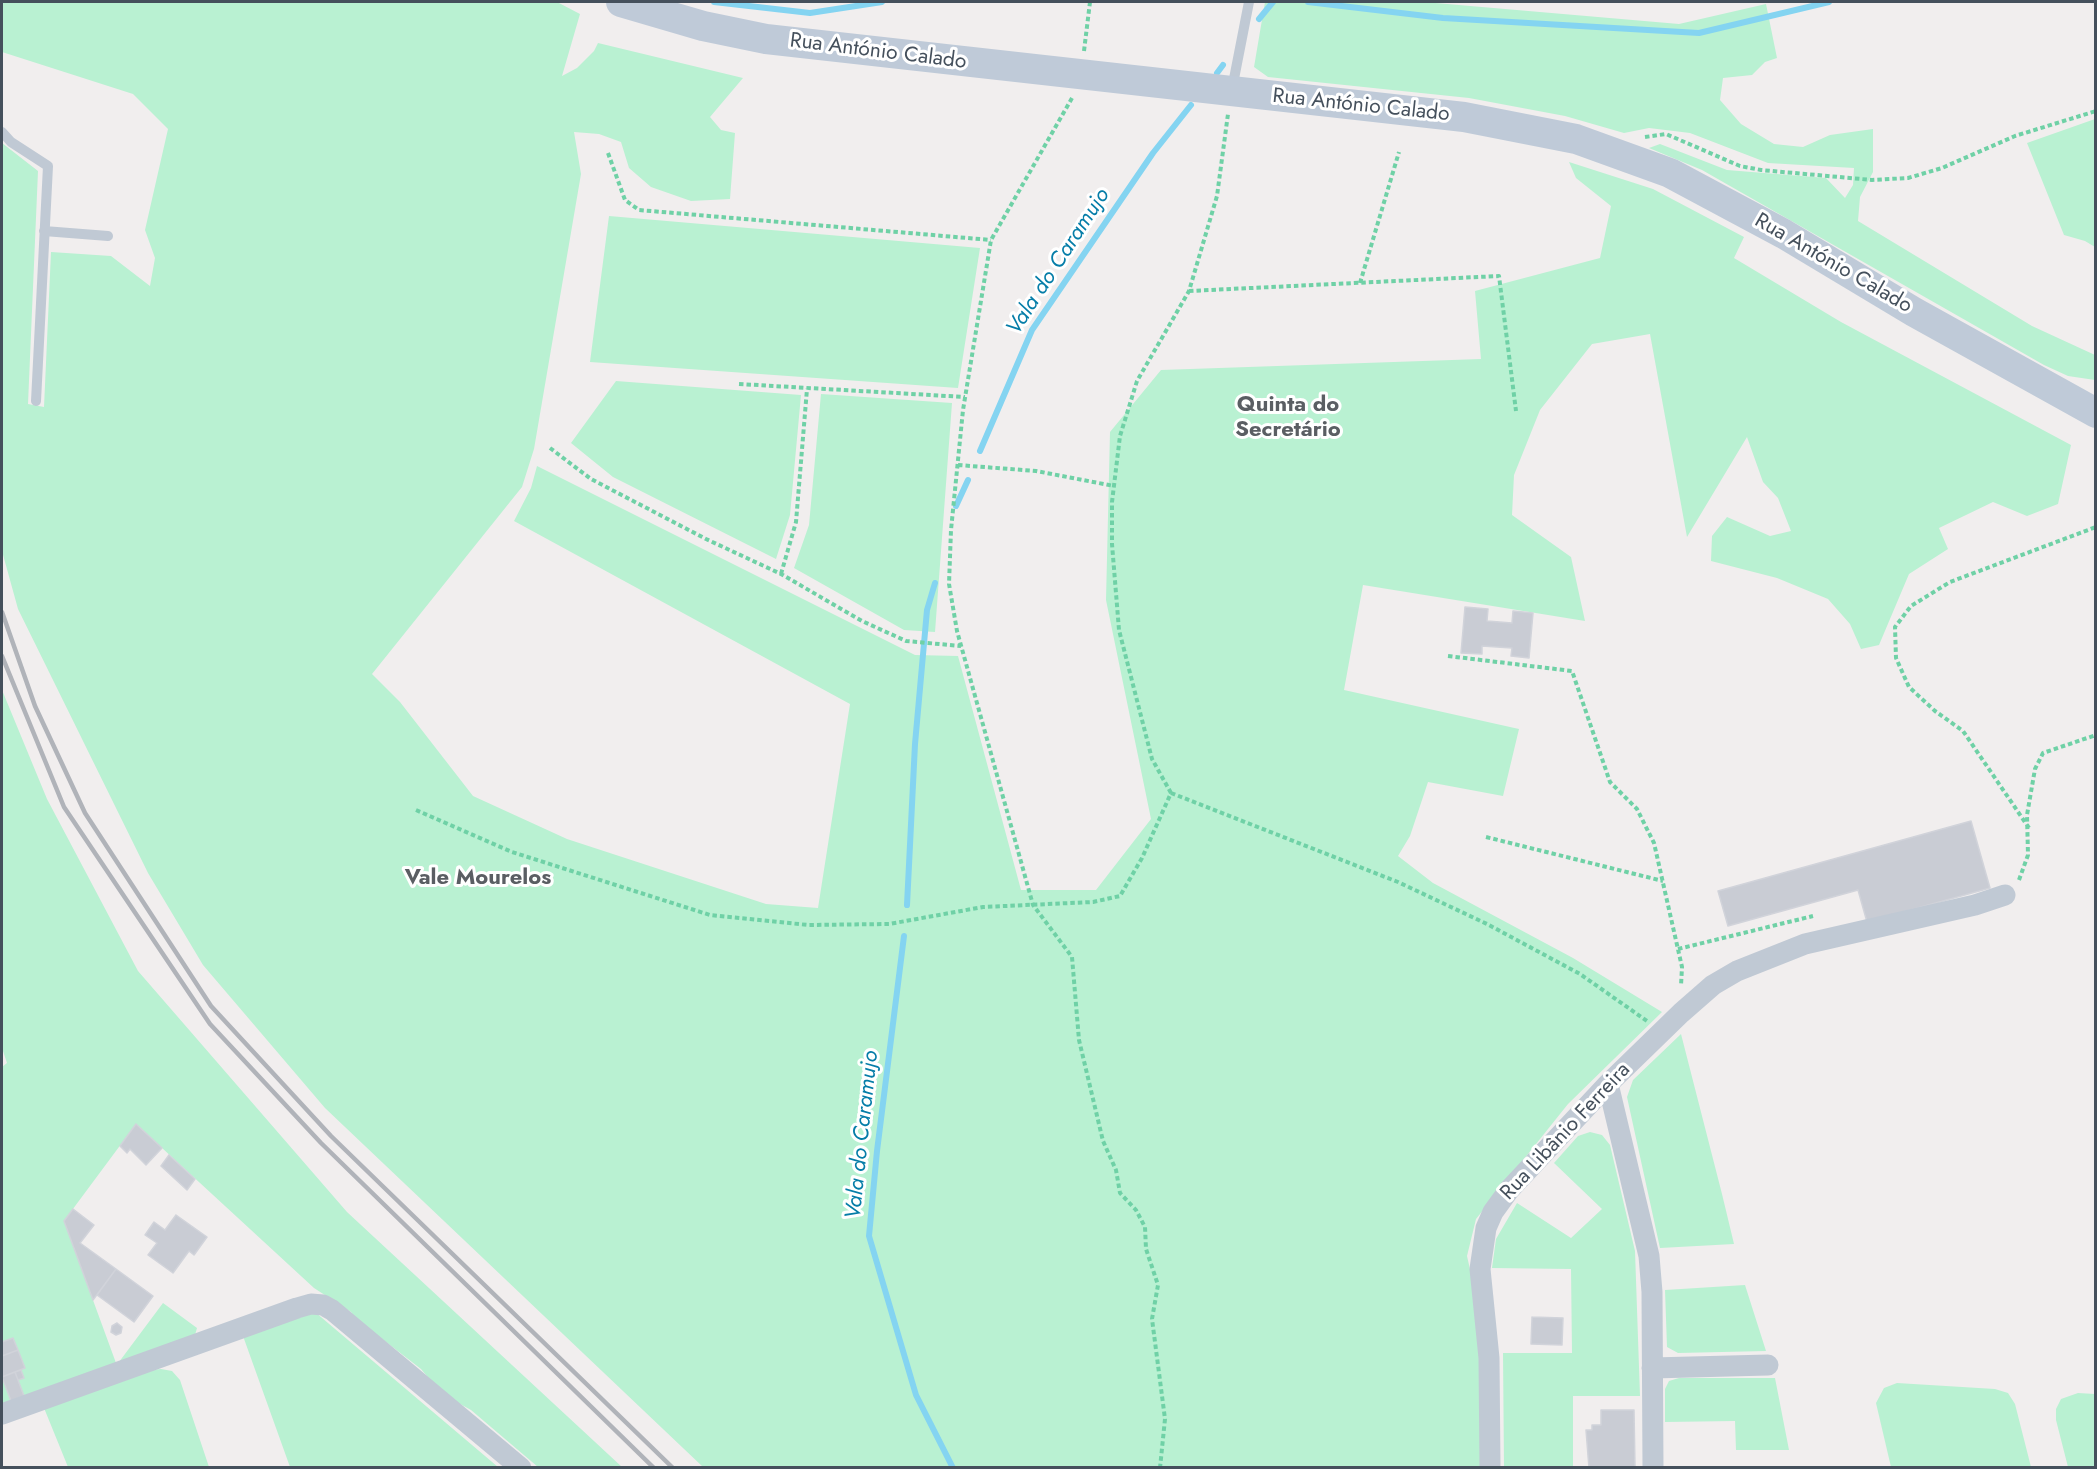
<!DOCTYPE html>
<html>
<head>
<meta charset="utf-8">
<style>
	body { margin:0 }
	#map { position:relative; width:2097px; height:1469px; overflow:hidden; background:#f1eeee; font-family:Jost,sans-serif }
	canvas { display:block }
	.frame { position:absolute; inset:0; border:3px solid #45505c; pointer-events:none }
</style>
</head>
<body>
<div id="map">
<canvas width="2097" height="1469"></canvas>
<div class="frame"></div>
</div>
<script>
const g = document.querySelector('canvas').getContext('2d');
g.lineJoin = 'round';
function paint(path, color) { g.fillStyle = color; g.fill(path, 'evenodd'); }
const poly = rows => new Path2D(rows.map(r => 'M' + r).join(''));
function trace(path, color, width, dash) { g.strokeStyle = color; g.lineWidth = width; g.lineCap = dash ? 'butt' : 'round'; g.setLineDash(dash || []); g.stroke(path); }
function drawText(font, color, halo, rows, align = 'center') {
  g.font = font + ' Jost,sans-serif'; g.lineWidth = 6; g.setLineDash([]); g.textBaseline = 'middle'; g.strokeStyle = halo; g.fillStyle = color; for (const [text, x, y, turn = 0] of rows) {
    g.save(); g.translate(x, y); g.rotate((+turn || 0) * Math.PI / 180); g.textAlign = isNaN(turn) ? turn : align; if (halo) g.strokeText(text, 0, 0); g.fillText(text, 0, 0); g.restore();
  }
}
paint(poly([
	[2,2,557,2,580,14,562,76,577,68,594,51,598,43,743,78,710,117,721,130,735,133,730,199,691,201,651,187,629,168,621,142,599,134,574,132,581,174,534,449,522,487,372,674,400,702,473,796,567,839,766,904,818,908,850,704,514,521,531,488,537,466,915,655,958,656,1021,890,1096,890,1151,819,1106,600,1110,432,1161,370,1481,359,1475,291,1600,258,1611,206,1576,178,1569,162,1653,189,1744,237,1734,258,1841,322,2071,445,2058,504,2027,516,1993,502,1939,528,1948,549,1909,574,1879,645,1861,649,1850,624,1828,599,1777,578,1711,561,1712,536,1727,517,1770,536,1791,531,1778,498,1763,482,1747,437,1687,537,1650,334,1592,344,1540,410,1514,475,1512,515,1571,557,1585,621,1363,585,1344,690,1519,729,1503,796,1428,782,1410,836,1398,856,1433,883,1573,958,1662,1012,1568,1104,1476,1219,1467,1256,1479,1309,1482,1467,703,1467,325,1108,203,965,148,873,18,609,2,551,2,143,38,171,28,404,44,407,51,252,111,256,150,286,155,258,145,230,168,129,133,94,2,52],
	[1265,2,1424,2,1679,24,1766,4,1777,58,1765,62,1752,75,1723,78,1720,100,1741,124,1774,144,1803,147,1830,135,1873,129,1873,172,1860,197,1858,221,2032,326,2095,355,2095,380,2068,376,2044,365,1702,170,1649,148,1660,144,1727,170,1826,178,1845,198,1853,185,1854,168,1768,163,1690,133,1649,128,1624,133,1565,116,1469,98,1268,77,1254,67],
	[2095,119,2096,119,2095,247,2085,241,2064,235,2027,143],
	[609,216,980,248,958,388,590,362],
	[616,381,801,395,790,515,776,559,613,477,571,443],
	[821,394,952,403,935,632,904,630,794,568,809,525],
	[2,690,47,799,138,971,347,1212,622,1467,538,1467,471,1410,442,1394,421,1369,355,1318,351,1312,314,1288,136,1124,64,1221,116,1363,2,1404,2,1067,7,1063,2,1048],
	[1681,1034,1722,1194,1734,1244,1660,1248,1627,1097,1633,1080],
	[1590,1132,1602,1135,1610,1145,1635,1251,1640,1396,1573,1396,1573,1467,1504,1467,1503,1353,1572,1353,1571,1269,1492,1268,1496,1239,1517,1203,1571,1238,1602,1209,1554,1163,1578,1136],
	[1745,1285,1766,1351,1678,1353,1667,1347,1665,1290],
	[163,1303,197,1328,195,1335,119,1362],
	[315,1312,498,1467,290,1467,243,1336],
	[161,1369,172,1371,180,1380,209,1467,68,1467,44,1408,150,1370],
	[1679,1378,1775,1378,1789,1450,1736,1450,1735,1421,1665,1422,1665,1389,1669,1381],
	[1897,1383,1995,1389,2008,1393,2015,1404,2031,1467,1891,1467,1876,1403,1884,1388],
	[2078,1393,2095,1394,2095,1467,2068,1467,2056,1420,2056,1409,2061,1399]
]), '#b9f1d2');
trace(poly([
	[714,2,810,13,882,2],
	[1308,2,1443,18,1699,33,1829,2],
	[1259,19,1273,2],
	[1217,73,1223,65],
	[980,451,1032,330,1153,153,1191,105],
	[956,506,968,480],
	[907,905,915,744,927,610,935,583],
	[904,936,877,1151,869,1236,916,1395,953,1468]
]), '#84d4f1', 6);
const building = poly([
	[1465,607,1488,609,1487,621,1512,623,1513,611,1533,613,1529,658,1511,656,1512,648,1482,646,1482,654,1461,653,1465,607],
	[1971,821,1990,888,1867,922,1858,890,1728,926,1718,891,1971,821],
	[136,1124,162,1148,146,1165,130,1149,127,1153,120,1146,136,1124],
	[169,1155,195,1179,187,1190,161,1166,169,1155],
	[73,1209,94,1225,80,1243,116,1269,93,1300,64,1221,73,1209],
	[176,1215,207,1237,194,1255,189,1251,173,1273,148,1255,157,1243,145,1235,154,1222,165,1230,176,1215],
	[116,1269,153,1296,134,1322,97,1295,116,1269],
	[1532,1317,1563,1318,1562,1345,1531,1344,1532,1317],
	[117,1323,122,1327,121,1333,116,1335,111,1332,112,1326,117,1323],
	[13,1338,18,1350,2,1356,2,1342,13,1338],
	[18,1350,25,1368,2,1377,2,1356,18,1350],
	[21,1370,24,1378,18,1380,15,1372,21,1370],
	[15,1372,24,1396,11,1401,2,1377,15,1372],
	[1601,1410,1634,1410,1635,1467,1589,1468,1586,1430,1592,1430,1592,1425,1601,1425,1601,1410]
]);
paint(building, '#c9ccd4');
trace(building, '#d1d3da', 1.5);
trace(poly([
	[1084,51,1090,2],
	[1072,98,991,240,963,410,951,530,949,584,957,631,1033,905,1072,957,1079,1040,1103,1141,1116,1170,1120,1193,1136,1210,1145,1227,1146,1249,1158,1285,1152,1319,1165,1419,1160,1468],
	[1645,137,1666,134,1740,166,1761,170,1872,180,1908,178,1942,168,2015,136,2096,111],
	[608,153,625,200,639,210,991,240],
	[1360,283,1399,152],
	[1189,291,1499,276,1516,411],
	[739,384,965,397],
	[550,448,591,479,706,539,781,574,862,621,906,641,961,646],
	[958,465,1036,471,1114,486],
	[781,574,796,522,807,389],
	[1448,656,1572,671,1610,782,1637,809,1654,843,1682,967,1681,986],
	[1171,793,1152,759,1119,630,1112,544,1112,502,1120,436,1137,381,1189,291,1217,196,1228,114],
	[1171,793,1398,882,1487,924,1580,974,1647,1021],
	[416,810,512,852,710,915,808,925,889,924,983,907,1093,902,1120,896,1142,858,1171,793],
	[2029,828,1963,731,1935,711,1909,687,1896,658,1895,627,1911,606,1950,582,2096,527],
	[1486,837,1663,881],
	[2019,880,2028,855,2027,815,2035,769,2043,753,2096,735],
	[1678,949,1813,916]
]), '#6fd1a6', 4, [4.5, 3]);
trace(poly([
	[1232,89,1249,2],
	[2,132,11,142,48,166,36,401],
	[44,231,108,236]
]), '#c0c9d4', 10);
trace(poly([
	[1608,1084,1649,1256,1652,1292,1653,1468],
	[1652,1368,1768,1365],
	[2,1414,297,1308,311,1304,323,1305,332,1310,521,1468],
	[1490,1468,1489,1358,1480,1269,1486,1228,1493,1212,1509,1190,1608,1084,1681,1013,1713,985,1737,971,1805,944,1975,905,2005,895]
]), '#c0c9d4', 21);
trace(poly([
	[621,2,703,26,766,39,1464,117,1576,139,1670,173,1784,234,1914,312,2096,413]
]), '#bfcad8', 30);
trace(poly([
	[2,612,35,706,85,813,211,1006,331,1136,673,1468],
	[2,656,64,807,210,1024,321,1143,654,1468]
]), '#b0b3b9', 4.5);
drawText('21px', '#45505c', '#fff', [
	["Rua António Calado",878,52,7],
	["Rua António Calado",1361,106,6],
	["Rua António Calado",1833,264,30],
	["Rua Libânio Ferreira",1566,1132,-47]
]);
drawText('italic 22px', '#057da8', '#fff', [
	["Vala do Caramujo",1059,262,-57],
	["Vala do Caramujo",863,1135,-84]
]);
drawText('bold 22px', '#5a5e63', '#fff', [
	["Quinta do",1288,406],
	["Secretário",1288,431],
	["Vale Mourelos",478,879]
]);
</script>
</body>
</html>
